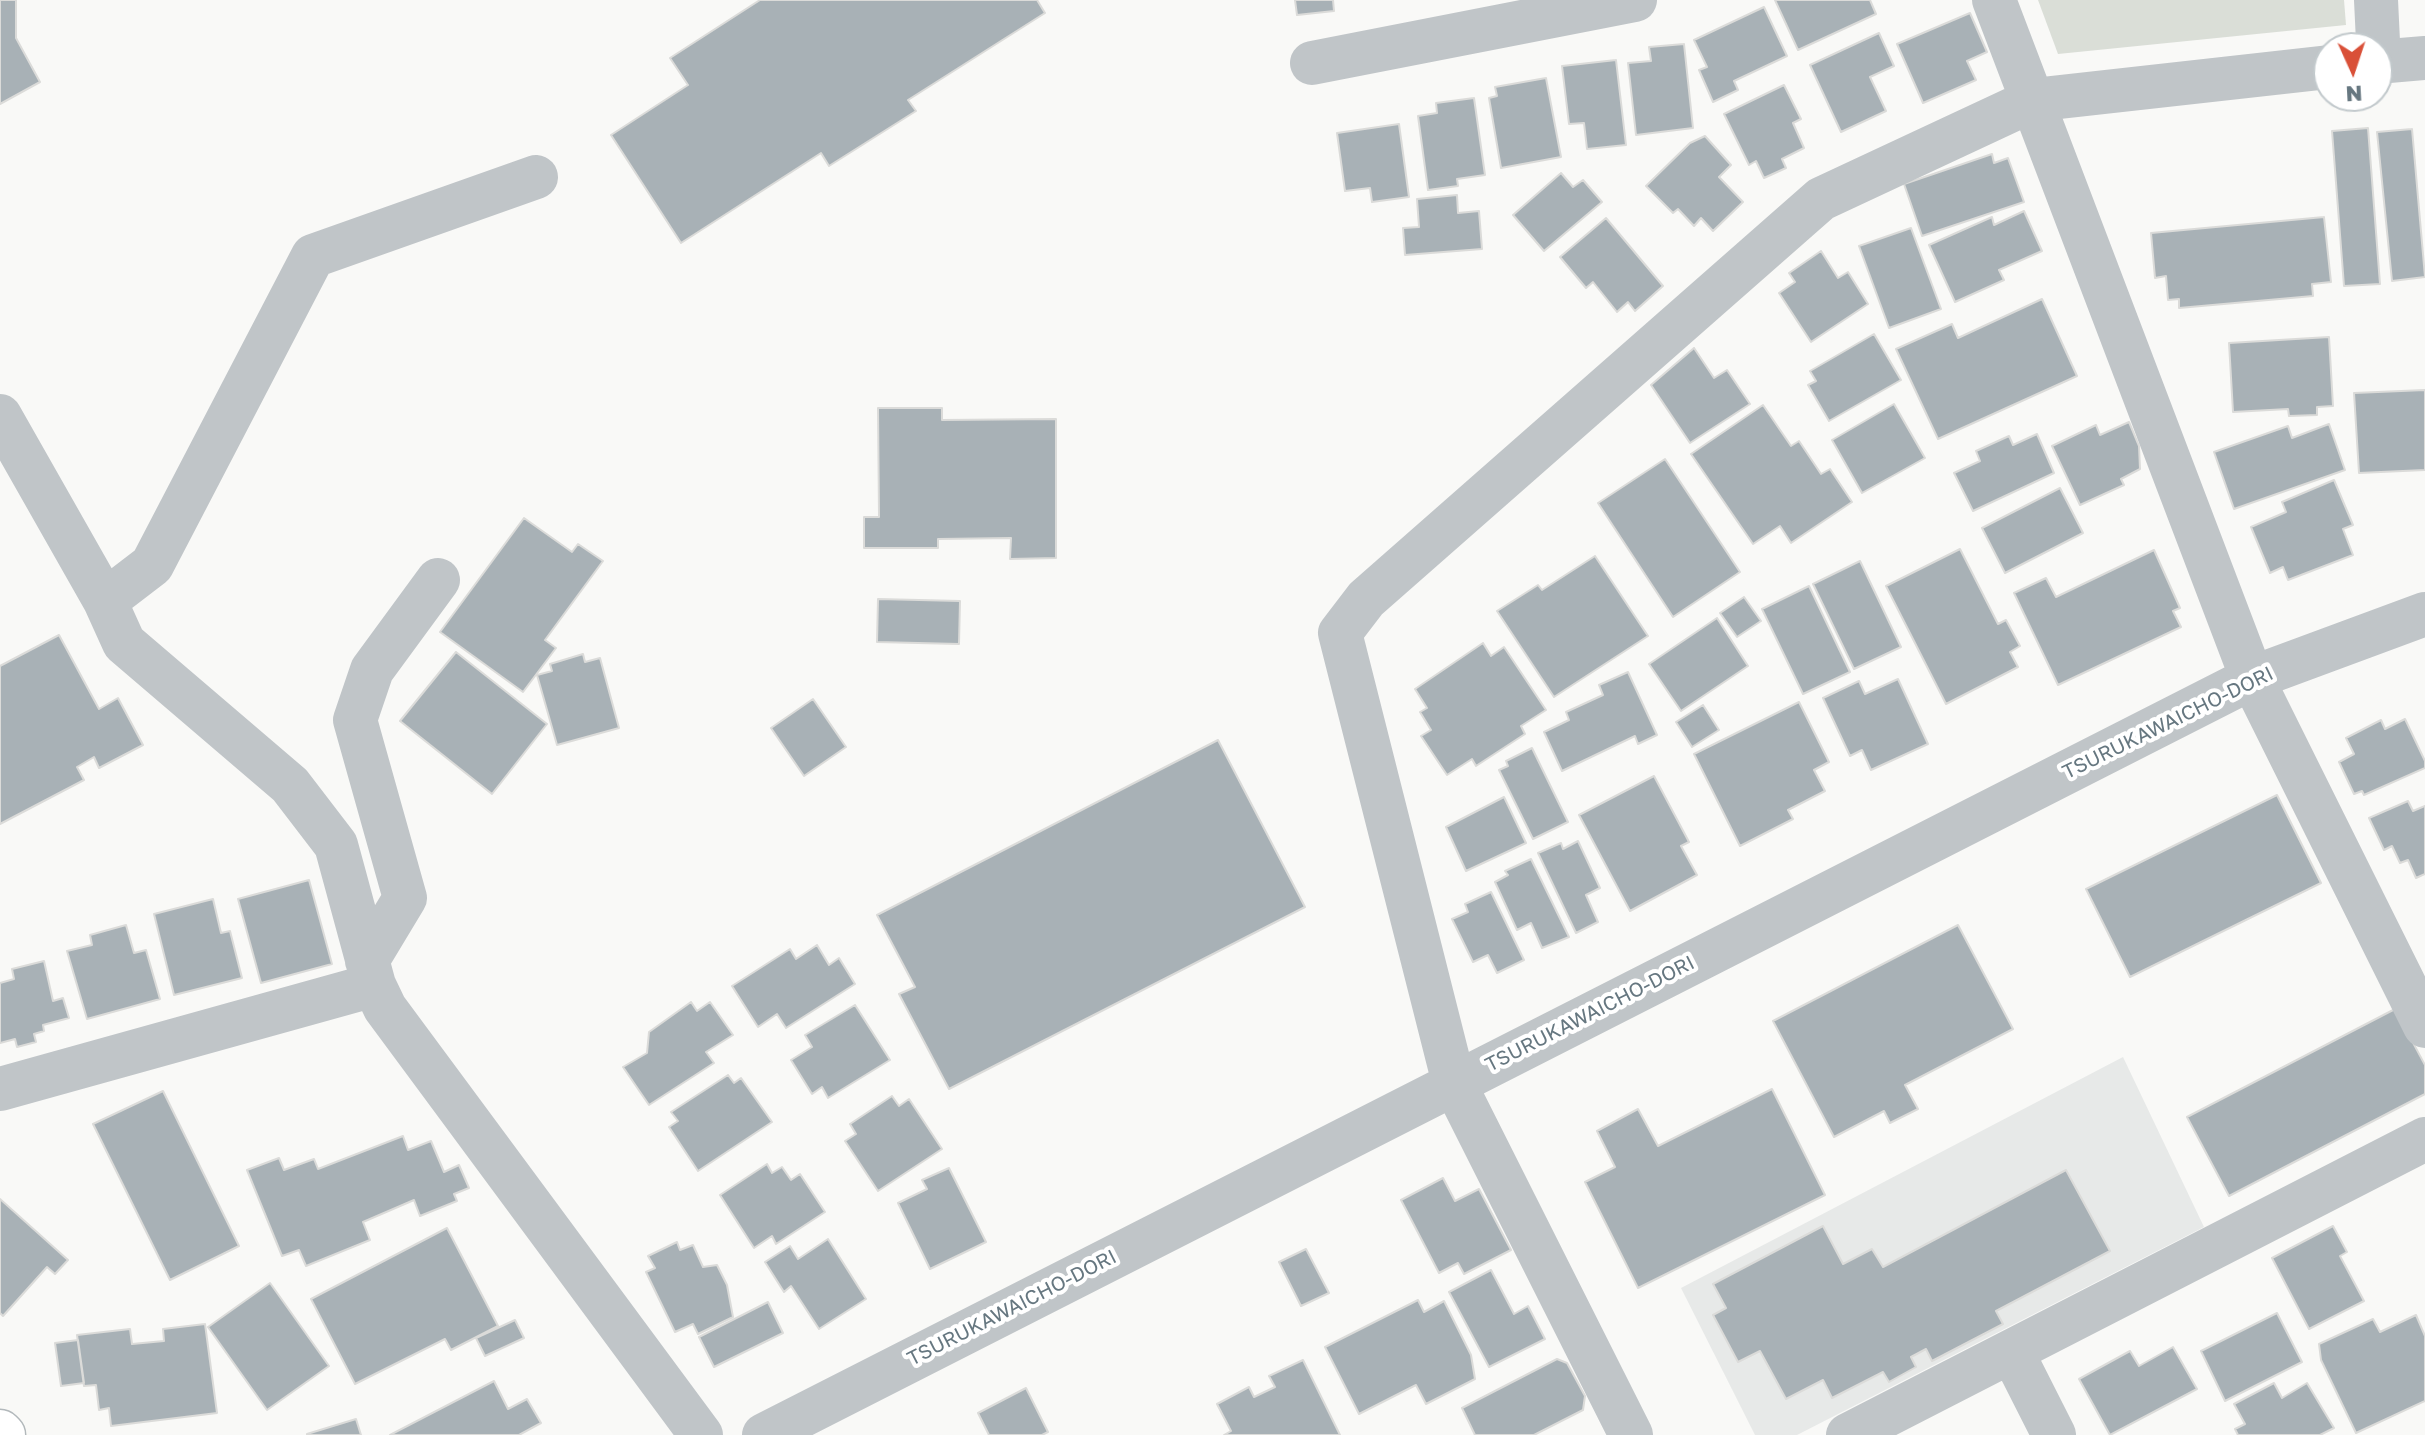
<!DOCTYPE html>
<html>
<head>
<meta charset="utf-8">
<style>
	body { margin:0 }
	#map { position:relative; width:2425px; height:1435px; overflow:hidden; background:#f9f9f7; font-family:"Golos Text",sans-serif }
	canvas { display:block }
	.north { position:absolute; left:2313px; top:32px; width:80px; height:80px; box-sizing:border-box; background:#fff; border:2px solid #c2c9cc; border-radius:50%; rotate:177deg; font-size:22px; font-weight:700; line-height:32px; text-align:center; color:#667780 }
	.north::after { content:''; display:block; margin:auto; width:28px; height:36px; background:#d95038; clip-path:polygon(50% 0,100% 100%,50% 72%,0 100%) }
</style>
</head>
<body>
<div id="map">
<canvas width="2425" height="1435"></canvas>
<div class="north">N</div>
</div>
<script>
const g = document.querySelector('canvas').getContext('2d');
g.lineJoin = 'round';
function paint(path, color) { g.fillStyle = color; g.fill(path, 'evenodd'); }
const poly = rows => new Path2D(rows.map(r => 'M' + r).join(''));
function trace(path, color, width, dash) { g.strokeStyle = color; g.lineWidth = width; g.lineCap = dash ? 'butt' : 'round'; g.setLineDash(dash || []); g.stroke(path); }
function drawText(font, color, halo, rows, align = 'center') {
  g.font = font + ' "Golos Text",sans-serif'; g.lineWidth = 8; g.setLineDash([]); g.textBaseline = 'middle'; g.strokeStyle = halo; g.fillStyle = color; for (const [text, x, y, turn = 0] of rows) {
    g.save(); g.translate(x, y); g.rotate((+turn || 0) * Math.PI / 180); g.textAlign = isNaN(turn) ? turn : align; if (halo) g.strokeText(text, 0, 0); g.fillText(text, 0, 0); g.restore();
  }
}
paint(poly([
	[2123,1057,2204,1227,1797,1435,1755,1435,1681,1288]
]), '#e7e9e8');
paint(poly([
	[2038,0,2344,0,2346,25,2058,54]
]), '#daded7');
const building = poly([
	[0,0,16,0,16,38,40,82,0,104,0,0],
	[760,0,1037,0,1045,13,908,100,916,111,829,166,821,153,681,243,611,135,688,85,670,58,760,0],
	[1295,0,1333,0,1334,11,1297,15,1295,0],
	[1775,0,1870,0,1876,14,1798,50,1775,0],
	[1764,7,1787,56,1734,81,1738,90,1713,102,1699,70,1707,67,1694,40,1764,7],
	[1970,13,1987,52,1967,61,1976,80,1923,103,1897,44,1970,13],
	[1879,33,1894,66,1870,77,1886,111,1841,132,1810,65,1879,33],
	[1684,44,1693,128,1636,135,1628,63,1651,61,1649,47,1684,44],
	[1616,60,1626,145,1587,149,1584,123,1569,124,1562,66,1616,60],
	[1546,78,1561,157,1501,168,1489,98,1497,96,1495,87,1546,78],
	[1784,85,1801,119,1793,123,1804,148,1782,159,1786,168,1764,178,1756,161,1749,165,1724,114,1784,85],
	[1474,98,1485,175,1457,179,1458,186,1428,190,1418,116,1437,113,1436,103,1474,98],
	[1399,124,1409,197,1372,202,1370,188,1345,191,1337,133,1399,124],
	[2368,128,2380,284,2344,286,2332,131,2368,128],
	[2412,129,2425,277,2392,281,2377,132,2412,129],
	[1705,136,1731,165,1719,177,1743,202,1713,231,1701,218,1694,226,1678,209,1673,213,1646,186,1690,143,1705,136],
	[1992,154,1994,163,2008,158,2024,202,1922,236,1904,184,1992,154],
	[1561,173,1573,187,1583,180,1602,202,1544,251,1513,215,1561,173],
	[1457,195,1458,213,1479,211,1482,249,1405,255,1403,228,1419,227,1417,199,1457,195],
	[2024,211,2042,251,1999,270,2004,280,1955,302,1929,245,1992,217,1994,225,2024,211],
	[2324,217,2331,282,2312,284,2313,296,2179,308,2179,299,2168,300,2166,276,2155,278,2151,233,2324,217],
	[1606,218,1663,286,1635,311,1628,302,1617,312,1593,282,1586,288,1560,257,1606,218],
	[1911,228,1941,309,1889,328,1859,246,1911,228],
	[1821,251,1838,278,1848,272,1868,304,1811,342,1779,293,1795,282,1789,273,1821,251],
	[2042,299,2077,376,1938,439,1896,349,1952,324,1958,338,2042,299],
	[1874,334,1901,380,1829,421,1808,385,1816,381,1810,371,1874,334],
	[2329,337,2333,406,2317,407,2317,415,2289,416,2288,409,2233,412,2229,343,2329,337],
	[1694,348,1714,378,1727,370,1750,404,1690,443,1651,385,1694,348],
	[2425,390,2425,470,2359,473,2354,393,2425,390],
	[1894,404,1925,458,1862,493,1832,440,1894,404],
	[1763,405,1791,446,1799,441,1821,474,1830,469,1852,502,1791,543,1780,526,1753,544,1691,454,1763,405],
	[878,408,942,408,942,420,1056,419,1056,558,1010,559,1011,538,938,539,938,548,864,548,864,517,879,517,878,408],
	[2129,422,2139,446,2140,469,2121,479,2124,485,2080,505,2052,446,2096,425,2100,435,2129,422],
	[2329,424,2345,470,2234,509,2214,452,2288,426,2292,438,2329,424],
	[2037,434,2054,473,1973,511,1954,473,1980,461,1976,451,2009,436,2013,445,2037,434],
	[1665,459,1740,572,1673,617,1598,503,1665,459],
	[2334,480,2353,525,2343,529,2353,555,2288,580,2283,567,2270,573,2251,527,2286,512,2282,502,2334,480],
	[2060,488,2083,533,2005,573,1982,528,2060,488],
	[524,518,572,552,578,544,603,561,545,640,556,648,523,692,440,632,524,518],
	[1960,549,1998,624,2006,620,2020,646,2010,652,2018,667,1946,704,1886,586,1960,549],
	[2154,550,2180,608,2173,611,2181,627,2058,685,2014,593,2046,578,2056,597,2154,550],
	[1595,556,1648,636,1554,697,1497,611,1538,585,1542,590,1595,556],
	[1860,561,1901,647,1854,669,1813,584,1860,561],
	[1809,586,1850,672,1803,694,1762,609,1809,586],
	[1744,597,1761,621,1737,637,1720,613,1744,597],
	[878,599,960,601,959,644,877,642,878,599],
	[1717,618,1748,666,1681,711,1649,664,1717,618],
	[59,635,99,709,118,698,143,745,99,768,94,757,77,767,84,780,0,824,0,666,59,635],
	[1483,643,1491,656,1504,647,1546,710,1521,726,1525,734,1476,766,1472,759,1447,775,1421,736,1431,730,1420,712,1427,708,1415,689,1483,643],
	[456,652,547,724,492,794,400,721,456,652],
	[583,654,585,662,600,658,619,728,557,745,537,675,552,671,550,664,583,654],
	[1628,672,1657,735,1638,744,1635,736,1562,771,1544,732,1569,720,1566,712,1603,695,1599,685,1628,672],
	[1898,679,1928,744,1871,770,1862,750,1850,756,1823,698,1859,681,1865,694,1898,679],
	[813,699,846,747,804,776,771,728,813,699],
	[1799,702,1829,762,1814,770,1825,791,1788,810,1793,819,1740,846,1694,754,1799,702],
	[1703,705,1719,730,1692,747,1676,722,1703,705],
	[2405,719,2425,761,2425,768,2364,795,2362,791,2354,794,2339,762,2354,754,2346,738,2381,720,2385,729,2405,719],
	[1218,740,1305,907,949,1089,899,994,915,987,877,915,1218,740],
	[1532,748,1568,822,1533,839,1499,770,1508,766,1506,761,1532,748],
	[1654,776,1689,842,1681,846,1697,875,1630,911,1579,815,1654,776],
	[2277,795,2321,883,2130,977,2086,889,2277,795],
	[1504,797,1526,843,1466,871,1446,827,1504,797],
	[2408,801,2413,811,2425,806,2425,874,2416,878,2408,860,2400,863,2392,846,2384,850,2369,818,2408,801],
	[1578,841,1600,888,1586,895,1598,922,1576,933,1538,853,1561,843,1563,849,1578,841],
	[1531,859,1569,937,1542,948,1531,923,1517,930,1495,882,1508,875,1505,871,1531,859],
	[309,880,332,964,261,983,238,899,309,880],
	[1491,892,1524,960,1497,973,1488,955,1473,962,1452,919,1468,912,1465,904,1491,892],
	[213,899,221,933,230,931,242,978,174,995,154,914,213,899],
	[126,925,134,953,146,950,160,999,87,1019,67,951,92,945,90,935,126,925],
	[1958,925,2013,1029,1905,1085,1918,1109,1890,1123,1884,1111,1834,1137,1773,1021,1958,925],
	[817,945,829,965,839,958,855,984,786,1028,777,1014,758,1027,732,986,790,949,796,959,817,945],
	[44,961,53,1001,63,998,69,1018,43,1025,44,1031,34,1034,36,1042,17,1047,15,1039,0,1043,0,983,14,979,12,969,44,961],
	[691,1002,697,1011,710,1002,733,1035,706,1052,714,1063,649,1105,623,1067,647,1053,649,1032,691,1002],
	[855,1005,890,1060,828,1098,822,1087,812,1094,791,1060,812,1047,805,1035,855,1005],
	[2395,1009,2425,1065,2425,1094,2229,1196,2187,1117,2395,1009],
	[728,1075,734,1083,741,1078,772,1122,698,1171,669,1127,678,1121,671,1112,728,1075],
	[1772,1089,1825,1195,1638,1288,1585,1182,1615,1167,1597,1131,1638,1109,1658,1146,1772,1089],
	[163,1091,239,1246,170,1280,93,1124,163,1091],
	[892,1096,899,1106,909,1099,942,1149,878,1191,845,1141,856,1134,850,1124,892,1096],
	[403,1136,408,1150,431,1141,444,1172,459,1165,469,1188,454,1194,457,1201,420,1216,414,1200,363,1222,370,1240,306,1266,299,1250,282,1256,247,1170,279,1158,284,1170,314,1159,318,1169,403,1136],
	[767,1164,772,1173,782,1167,791,1180,800,1174,825,1212,776,1244,772,1236,754,1248,720,1195,767,1164],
	[949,1168,986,1242,930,1269,898,1203,927,1189,922,1180,949,1168],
	[2066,1170,2110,1251,1996,1311,2003,1324,1932,1361,1926,1349,1911,1357,1916,1367,1889,1382,1883,1372,1832,1398,1823,1380,1786,1399,1760,1351,1738,1362,1713,1315,1726,1308,1713,1284,1823,1226,1843,1264,1872,1249,1883,1267,2066,1170],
	[1443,1178,1455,1201,1479,1189,1511,1250,1464,1274,1458,1263,1439,1273,1401,1200,1443,1178],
	[0,1199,68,1260,55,1274,47,1267,3,1316,0,1313,0,1199],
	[2333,1226,2347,1252,2340,1256,2364,1301,2309,1329,2272,1258,2333,1226],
	[447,1228,498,1326,451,1350,445,1339,355,1384,311,1299,447,1228],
	[828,1239,866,1299,819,1329,791,1286,784,1292,765,1262,790,1246,798,1259,828,1239],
	[677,1242,680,1250,693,1245,703,1267,717,1265,727,1285,733,1317,698,1334,693,1324,675,1332,646,1272,655,1268,648,1256,677,1242],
	[1306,1249,1329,1293,1301,1306,1279,1262,1306,1249],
	[1491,1270,1514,1314,1528,1306,1545,1339,1489,1367,1449,1292,1491,1270],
	[270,1283,329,1366,267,1410,208,1327,270,1283],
	[1418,1300,1424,1312,1444,1301,1471,1355,1475,1379,1426,1404,1416,1385,1359,1414,1325,1347,1418,1300],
	[768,1302,783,1333,714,1367,699,1337,768,1302],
	[2277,1313,2302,1362,2225,1401,2201,1351,2277,1313],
	[2416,1315,2425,1336,2425,1401,2356,1433,2321,1360,2319,1344,2373,1319,2380,1332,2416,1315],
	[515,1320,524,1338,485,1356,476,1338,515,1320],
	[205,1324,217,1413,111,1426,109,1408,99,1410,96,1385,84,1386,77,1335,130,1329,132,1344,164,1341,163,1329,205,1324],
	[78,1340,84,1383,61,1386,55,1343,78,1340],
	[2173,1347,2197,1389,2110,1435,2079,1379,2130,1351,2139,1366,2173,1347],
	[1557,1359,1567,1363,1585,1396,1583,1410,1534,1435,1475,1435,1462,1408,1557,1359],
	[1303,1360,1340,1435,1224,1435,1231,1431,1217,1404,1249,1387,1254,1397,1275,1387,1269,1376,1303,1360],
	[494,1381,508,1409,527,1399,541,1423,519,1435,390,1435,494,1381],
	[2274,1383,2282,1398,2307,1383,2334,1428,2320,1435,2238,1435,2235,1429,2245,1424,2234,1404,2274,1383],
	[1026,1388,1048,1432,1042,1435,989,1435,978,1413,1026,1388],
	[356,1419,361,1435,307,1435,307,1434,356,1419]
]);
paint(building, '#a8b1b6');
trace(building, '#dbdbd9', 2);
const major = poly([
	[0,1432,3,1435]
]);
trace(major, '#b2b8bb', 47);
trace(poly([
	[1994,0,2252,678,2425,1026],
	[2376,0,2379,62],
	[2377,62,2425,58],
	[1312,63,1635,0],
	[0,416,105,601,124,643,290,785,336,845,374,985,385,1008,701,1435],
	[105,601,152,565,313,256,536,177],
	[367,961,405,898,355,720,372,670,438,580],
	[0,1089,374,985],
	[2012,1352,2054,1435],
	[764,1435,2252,678,2425,614],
	[1631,1435,1454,1083,1340,633,1366,599,1821,199,2033,100,2329,67],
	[1848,1435,2425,1139]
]), '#c0c5c8', 44);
trace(major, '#fff', 44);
drawText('20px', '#667780', '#fff', [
	["TSURUKAWAICHO-DORI",2168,723,-26],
	["TSURUKAWAICHO-DORI",1590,1014,-27],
	["TSURUKAWAICHO-DORI",1012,1308,-27]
]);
</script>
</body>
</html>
